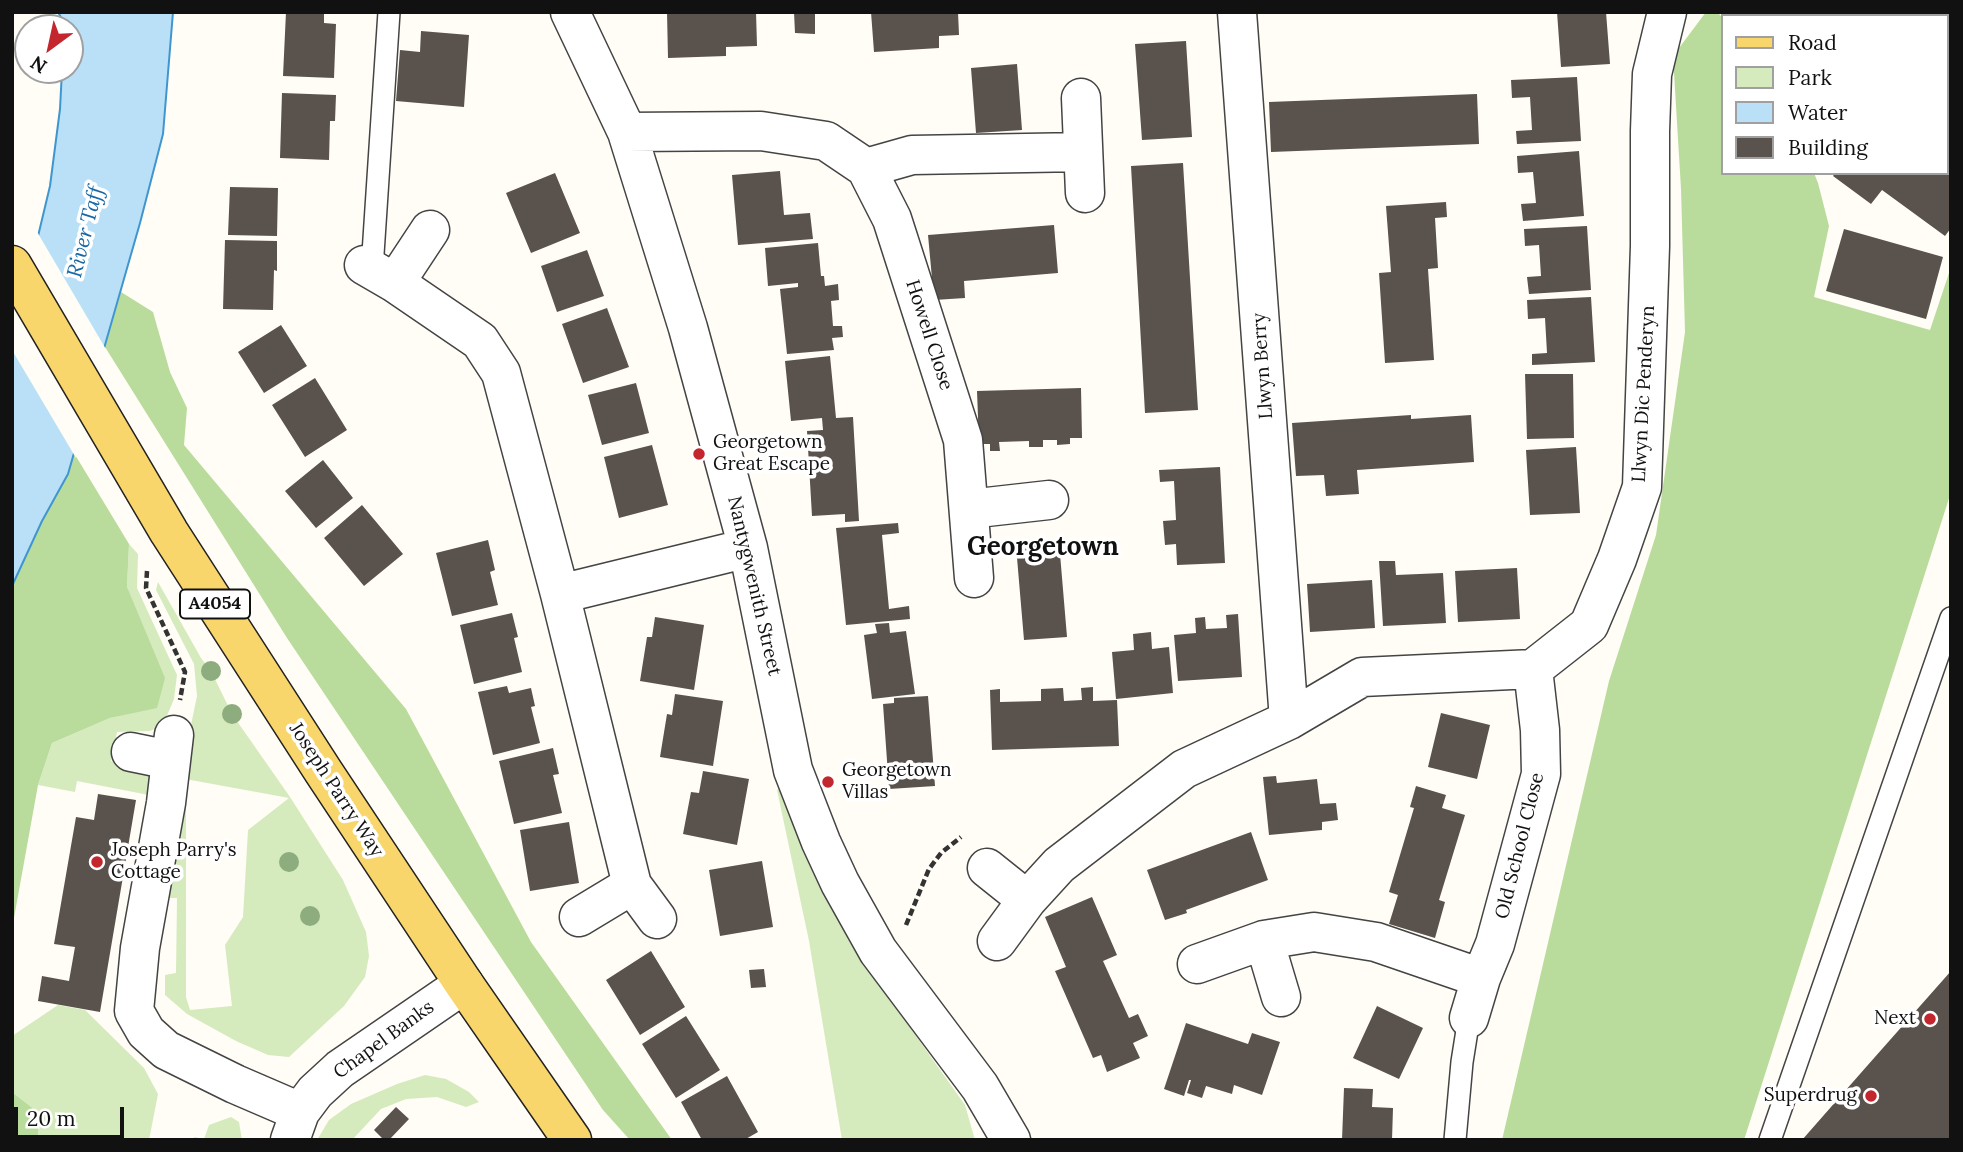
<!DOCTYPE html>
<html>
<head>
<meta charset="utf-8">
<style>
	body { margin:0 }
	#map { position:relative; width:1963px; height:1152px; overflow:hidden; background:#fffdf5; font-family:Lora,serif }
	canvas { display:block }
	.frame { position:absolute; inset:0; border:14px solid #111; pointer-events:none }
	.legend { position:absolute; left:1721px; top:14px; width:228px; height:161px; box-sizing:border-box; background:#fff; border:2px solid #a0a0a0; margin:0; padding:9px 12px; list-style:none; font-size:21px; color:#111 }
	.legend li { display:flex; align-items:center; gap:14px; height:35px }
	.legend b { width:35px; border:2px solid #a0a0a0 }
	.north { position:absolute; left:14px; top:14px; width:70px; height:70px; box-sizing:border-box; background:#fff; border:2px solid #a0a0a0; border-radius:50%; rotate:213deg; font-size:19px; font-weight:700; line-height:28px; text-align:center; color:#111 }
	.north::after { content:''; display:block; margin:auto; width:24px; height:32px; background:#c4262e; clip-path:polygon(50% 0,100% 100%,50% 72%,0 100%) }
	.scale { position:absolute; left:14px; top:1107px; width:110px; height:32px; box-sizing:border-box; border:4px solid #111; border-top:0; padding-left:9px; font-size:21px; line-height:24px; white-space:nowrap; color:#111; -webkit-text-stroke:5px #fff; paint-order:stroke }
</style>
</head>
<body>
<div id="map">
<canvas width="1963" height="1152"></canvas>
<div class="frame"></div>
<ul class="legend">
<li><b style="height:9px;background:#f9d66b"></b>Road</li>
<li><b style="height:19px;background:#d5ebbd"></b>Park</li>
<li><b style="height:19px;background:#b9e0f7"></b>Water</li>
<li><b style="height:19px;background:#5a524d"></b>Building</li>
</ul>
<div class="north">N</div>
<div class="scale">20 m</div>
</div>
<script>
const g = document.querySelector('canvas').getContext('2d');
g.lineJoin = 'round';
function paint(path, color) { g.fillStyle = color; g.fill(path, 'evenodd'); }
const poly = rows => new Path2D(rows.map(r => 'M' + r).join(''));
function trace(path, color, width, dash) { g.strokeStyle = color; g.lineWidth = width; g.lineCap = dash ? 'butt' : 'round'; g.setLineDash(dash || []); g.stroke(path); }
function drawText(font, color, halo, rows, align = 'center') {
  g.font = font + ' Lora,serif'; g.lineWidth = 7; g.setLineDash([]); g.textBaseline = 'middle'; g.strokeStyle = halo; g.fillStyle = color; for (const [text, x, y, turn = 0] of rows) {
    g.save(); g.translate(x, y); g.rotate((+turn || 0) * Math.PI / 180); g.textAlign = isNaN(turn) ? turn : align; if (halo) g.strokeText(text, 0, 0); g.fillText(text, 0, 0); g.restore();
  }
}
paint(poly([
	[129,544,138,554,137,588,177,675,174,699,163,725,150,731,117,732,111,761,159,773,154,796,77,781,75,792,38,785,52,743,110,718,157,707,127,587],
	[158,582,201,658,211,671,232,714,290,797,343,880,366,932,369,956,365,977,344,1006,289,1057,268,1055,236,1041,187,1014,165,995,165,975,176,973,177,898,161,898,186,792,186,997,190,1010,232,1006,225,945,243,917,248,830,289,798,180,778,197,696,194,664,156,590],
	[781,788,804,847,850,943,965,1105,975,1140,842,1140,809,941,777,790],
	[58,1005,85,1010,144,1068,158,1094,149,1140,38,1140,39,1113,12,1092,12,1036],
	[425,1075,446,1079,469,1092,479,1102,466,1107,437,1097,406,1099,381,1109,352,1140,317,1140,329,1120,351,1104,397,1084],
	[231,1117,239,1122,242,1140,193,1140,194,1137,204,1139,209,1125]
]), '#d5ebbd');
paint(poly([
	[1706,12,1717,12,1723,18,1723,173,1814,173,1818,183,1829,226,1814,297,1930,330,1951,267,1951,492,1744,1140,1502,1140,1609,681,1656,535,1685,332,1681,189,1673,56],
	[121,292,153,312,170,372,187,408,184,445,406,709,531,942,672,1140,630,1140,603,1110,287,638,105,347],
	[74,453,129,544,127,587,165,678,157,708,110,718,52,743,38,785,12,929,12,586,42,521,68,474],
	[12,1092,39,1113,38,1140,12,1140]
]), '#b9dc9c');
const water = poly([
	[58,12,173,12,163,134,140,223,68,474,42,521,12,586,12,345,50,186,60,109,62,70,70,70,70,28,63,28,63,21,58,12]
]);
paint(water, '#b9e0f7');
trace(water, '#3f96cf', 2);
paint(poly([
	[36,230,107,351,76,458,12,350,12,330]
]), '#fffdf5');
paint(poly([
	[286,12,324,12,324,23,336,24,334,78,283,76],
	[667,12,756,12,757,46,726,47,726,56,668,58],
	[794,12,815,12,815,34,795,33],
	[871,12,958,12,959,35,939,36,939,48,874,52],
	[1557,12,1606,12,1610,64,1561,67],
	[1789,12,1825,12,1832,16,1787,16],
	[421,31,469,35,464,107,396,101,400,50,420,52],
	[1186,41,1192,137,1142,140,1135,44],
	[1017,64,1022,130,976,133,971,68],
	[1577,77,1581,141,1517,144,1516,131,1532,130,1530,97,1512,98,1511,80],
	[282,93,336,95,335,121,330,121,329,160,280,158],
	[1477,94,1479,144,1271,152,1269,102],
	[1947,133,1951,135,1951,228,1945,236,1882,190,1871,204,1833,176,1835,173,1947,173],
	[1579,151,1584,216,1523,221,1521,204,1536,203,1533,172,1518,173,1517,156],
	[1183,163,1198,410,1145,413,1131,166],
	[780,171,784,215,810,213,813,239,738,245,732,175],
	[555,173,580,233,531,253,506,193],
	[230,187,278,188,277,236,228,235],
	[1446,202,1447,217,1435,218,1438,268,1428,269,1434,360,1385,363,1379,273,1391,272,1386,206],
	[1054,225,1058,273,964,281,965,298,934,300,928,235],
	[1587,226,1591,290,1529,294,1527,277,1541,276,1539,245,1525,246,1524,229],
	[1844,229,1943,257,1926,319,1826,291],
	[225,240,277,241,277,271,274,270,273,310,223,309],
	[818,243,821,276,824,276,825,286,838,284,839,300,831,301,833,326,842,326,843,337,832,338,834,350,787,354,780,289,798,287,798,283,768,286,765,248],
	[587,250,604,296,557,312,541,266],
	[1591,297,1595,362,1532,365,1532,354,1547,353,1545,318,1528,319,1527,300],
	[607,308,629,367,583,383,562,324],
	[281,325,307,366,264,393,238,352],
	[830,356,836,418,853,417,859,521,845,522,845,514,812,516,807,431,823,430,822,418,791,421,785,361],
	[1525,374,1573,374,1574,438,1527,439],
	[315,378,347,430,305,457,272,405],
	[636,383,649,433,602,445,588,395],
	[1081,388,1082,438,1070,438,1070,444,1057,445,1057,440,1043,440,1043,447,1029,447,1029,441,999,442,1000,451,990,451,990,444,979,444,977,391],
	[1411,415,1411,419,1471,415,1474,462,1357,470,1359,494,1326,496,1324,475,1296,476,1292,423],
	[652,445,668,505,619,518,604,457],
	[1576,447,1580,513,1530,515,1526,450],
	[323,460,353,498,316,528,285,491],
	[1220,467,1225,563,1177,565,1176,544,1165,545,1163,521,1176,520,1174,481,1160,482,1159,470],
	[362,505,403,554,364,586,324,538],
	[898,523,899,533,882,535,889,609,909,606,910,619,846,625,836,528],
	[488,540,495,570,490,572,498,605,452,616,436,553],
	[1059,542,1067,637,1024,640,1016,546],
	[1379,561,1395,561,1396,575,1443,573,1446,623,1383,626],
	[1517,568,1520,619,1458,622,1455,571],
	[1372,580,1375,628,1310,632,1307,584],
	[512,613,518,637,514,638,522,672,474,684,460,625],
	[1238,614,1242,677,1178,681,1174,635,1196,633,1195,618,1205,617,1206,629,1227,628,1226,615],
	[655,617,704,625,694,690,640,681,647,637,652,637],
	[889,623,890,633,906,631,915,694,872,699,864,635,877,633,875,624],
	[1151,632,1152,649,1169,647,1173,693,1116,699,1112,652,1134,650,1133,634],
	[507,686,509,693,531,688,535,706,531,707,540,743,493,755,478,692],
	[1093,687,1093,701,1117,700,1119,746,992,750,990,690,1000,689,1000,702,1041,701,1041,689,1063,688,1064,701,1082,700,1081,688],
	[675,694,723,701,713,766,660,757,667,714,672,715],
	[928,696,935,786,889,789,883,704,894,703,894,698],
	[1441,713,1490,725,1477,779,1428,767],
	[553,748,559,774,553,775,562,813,514,824,499,761],
	[703,771,749,779,737,845,683,834,691,792,699,793],
	[1276,776,1277,783,1317,779,1320,804,1336,803,1338,820,1322,822,1322,830,1269,835,1263,777],
	[1416,786,1446,795,1442,808,1465,815,1439,900,1445,902,1435,938,1389,924,1398,895,1389,892,1414,808,1410,807],
	[98,794,136,800,100,1012,38,1001,42,976,69,981,75,947,54,944,76,817,94,820],
	[569,822,579,883,530,891,520,830],
	[1251,832,1268,880,1186,910,1187,913,1165,920,1147,870],
	[762,861,773,927,720,936,709,870],
	[1092,897,1117,955,1103,961,1129,1018,1138,1014,1148,1036,1133,1043,1140,1058,1107,1072,1101,1055,1093,1058,1055,971,1066,967,1045,917],
	[651,951,685,1007,640,1035,606,980],
	[764,969,766,987,751,988,749,970],
	[1951,971,1951,1140,1802,1140,1867,1066],
	[1377,1006,1423,1028,1399,1079,1353,1058],
	[686,1016,720,1070,676,1098,642,1044],
	[1186,1023,1248,1044,1252,1033,1280,1042,1262,1095,1234,1085,1232,1094,1206,1086,1202,1098,1187,1093,1191,1080,1189,1080,1184,1096,1164,1089],
	[727,1076,758,1132,744,1140,702,1140,681,1102],
	[1344,1088,1373,1089,1372,1107,1393,1108,1392,1140,1342,1140],
	[396,1107,409,1119,389,1140,384,1140,374,1130]
]), '#5a524d');
const service = poly([
	[372,269,389,12],
	[1455,1140,1462,1062,1469,1018],
	[1770,1140,1951,618]
]);
const minor = poly([
	[570,12,627,132,688,328,748,548,793,770,821,842,840,883,878,951,980,1087,1011,1140],
	[1237,12,1289,720],
	[1081,98,1085,193],
	[627,132,761,131,826,141,866,168,892,219,963,440,974,578],
	[866,168,912,155,1083,152],
	[364,265,395,283,480,341,501,373,560,594,632,885,657,919],
	[395,283,430,230],
	[969,509,1049,500],
	[560,594,748,548],
	[174,735,166,803,140,948,134,1011,146,1032,166,1050,235,1084,300,1112],
	[131,752,170,760],
	[987,868,1027,900],
	[579,917,632,885],
	[1264,940,1281,997],
	[997,941,1027,900,1059,865,1184,769,1289,720,1362,677,1533,669,1589,625,1617,559,1642,487,1650,246,1650,131,1652,74,1667,12],
	[1197,964,1264,940,1314,932,1376,942,1481,978],
	[1469,1018,1481,978,1495,944,1541,774,1540,730,1533,669],
	[290,1140,300,1112,315,1092,340,1069,464,984]
]);
const primary = poly([
	[12,265,169,532,323,771,464,984,572,1140]
]);
trace(service, '#444', 24);
trace(minor, '#444', 41);
trace(primary, '#222', 41);
trace(poly([
	[147,571,146,588,185,672,180,700],
	[906,925,929,869,941,853,961,837]
]), '#333', 4.5, [7, 3.5]);
trace(service, '#fff', 21);
trace(minor, '#fff', 38);
trace(primary, '#f9d66b', 38);
g.fillStyle = '#8dad7f';
for (const [x, y] of [
	[211,671],
	[232,714],
	[289,862],
	[310,916]
]) { g.beginPath(); g.arc(x, y, 10, 0, 2 * Math.PI); g.fill(); }
for (const [x, y, r, color] of [
	[699,454,7,"#c4262e"],
	[828,782,7,"#c4262e"],
	[97,862,7,"#c4262e"],
	[1930,1019,7,"#c4262e"],
	[1871,1096,7,"#c4262e"]
]) { const dot = new Path2D(); dot.arc(x, y, r, 0, 2 * Math.PI); g.fillStyle = color; g.fill(dot); trace(dot, '#fff', 2.5); }
for (const [x, y, w] of [
	[215,604,70]
]) { const box = new Path2D(); box.roundRect(x - w / 2, y - 14.5, w, 29, 5); g.fillStyle = '#fff'; g.fill(box); trace(box, '#111', 2); }
drawText('bold 18px', '#111', null, [
	["A4054",215,604]
]);
drawText('19px', '#111', '#fff', [
	["Howell Close",929,335,72],
	["Llwyn Berry",1263,366,-94],
	["Llwyn Dic Penderyn",1644,394,-87],
	["Nantygwenith Street",754,586,77],
	["Joseph Parry Way",336,790,57],
	["Old School Close",1520,846,-76],
	["Chapel Banks",384,1040,-36]
]);
drawText('19px', '#111', '#fff', [
	["Georgetown",713,443],
	["Great Escape",713,465],
	["Georgetown",842,771],
	["Villas",842,793],
	["Joseph Parry's",111,851],
	["Cottage",111,873],
	["Next",1916,1019,"right"],
	["Superdrug",1857,1096,"right"]
], 'left');
drawText('italic 21px', '#1768a6', '#fff', [
	["River Taff",86,232,-76]
]);
drawText('bold 26px', '#111', '#fff', [
	["Georgetown",1043,548]
]);
</script>
</body>
</html>
